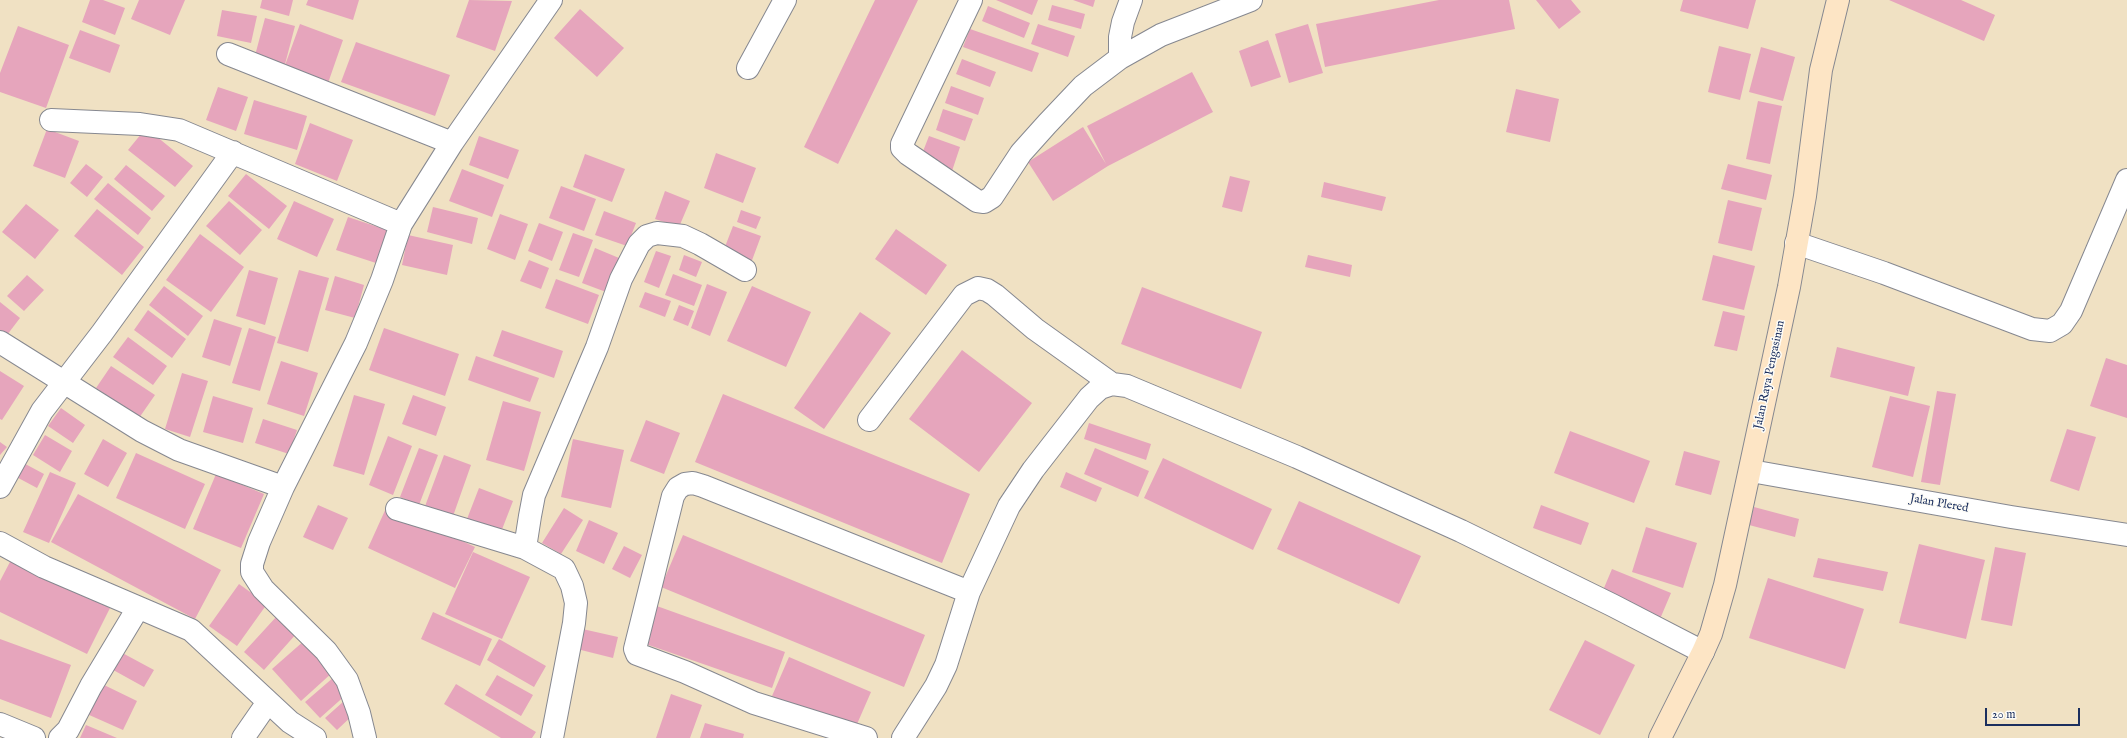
<!DOCTYPE html>
<html>
<head>
<meta charset="utf-8">
<style>
	body { margin:0 }
	#map { position:relative; width:2127px; height:738px; overflow:hidden; background:#f0e1c3; font-family:"IM FELL English",serif }
	canvas { display:block }
	.scale { position:absolute; left:1985px; top:708px; width:95px; height:18px; box-sizing:border-box; border:2px solid #1b2f5e; border-top:0; padding-left:5px; font-size:12px; line-height:14px; white-space:nowrap; color:#1b2f5e; -webkit-text-stroke:3px #fdfcf7; paint-order:stroke }
</style>
</head>
<body>
<div id="map">
<canvas width="2127" height="738"></canvas>
<div class="scale">20 m</div>
</div>
<script>
const g = document.querySelector('canvas').getContext('2d');
g.lineJoin = 'round';
function paint(path, color) { g.fillStyle = color; g.fill(path, 'evenodd'); }
const poly = rows => new Path2D(rows.map(r => 'M' + r).join(''));
function trace(path, color, width, dash) { g.strokeStyle = color; g.lineWidth = width; g.lineCap = dash ? 'butt' : 'round'; g.setLineDash(dash || []); g.stroke(path); }
function drawText(font, color, halo, rows, align = 'center') {
  g.font = font + ' "IM FELL English",serif'; g.lineWidth = 3; g.setLineDash([]); g.textBaseline = 'middle'; g.strokeStyle = halo; g.fillStyle = color; for (const [text, x, y, turn = 0] of rows) {
    g.save(); g.translate(x, y); g.rotate((+turn || 0) * Math.PI / 180); g.textAlign = isNaN(turn) ? turn : align; if (halo) g.strokeText(text, 0, 0); g.fillText(text, 0, 0); g.restore();
  }
}
paint(poly([
	[90,0,103,0,125,8,115,35,82,22],
	[139,0,185,0,170,35,131,19],
	[262,0,293,0,289,16,260,8],
	[308,0,359,0,353,20,306,5],
	[469,0,512,1,495,51,456,37],
	[875,0,918,0,838,164,804,147],
	[996,0,1038,0,1032,15],
	[1073,0,1095,0,1093,7],
	[1439,0,1509,0,1515,29,1325,67,1316,24],
	[1536,0,1571,0,1581,12,1559,29],
	[1683,0,1756,0,1748,29,1680,11],
	[1889,0,1961,0,1995,15,1984,41],
	[1052,5,1085,14,1081,29,1048,20],
	[988,6,1030,23,1024,38,982,21],
	[580,9,624,48,597,77,554,38],
	[222,10,257,16,251,43,217,36],
	[265,18,295,26,284,68,300,24,343,40,327,86,253,63],
	[1038,24,1075,36,1068,57,1031,44],
	[1308,24,1323,73,1289,83,1275,34],
	[18,26,69,45,46,108,0,92,0,73],
	[970,29,1039,53,1032,72,963,47],
	[80,30,120,45,110,73,69,58],
	[1268,40,1281,77,1251,87,1239,51],
	[356,42,450,75,435,116,341,82],
	[1719,46,1751,54,1740,100,1708,92],
	[1761,47,1795,57,1783,101,1749,92],
	[962,59,996,72,990,87,956,74],
	[1192,72,1213,112,1108,166,1053,201,1028,162,1083,127,1106,164,1087,126],
	[951,86,984,98,978,115,945,103],
	[218,87,248,97,236,131,206,120],
	[1516,89,1559,99,1550,142,1506,132],
	[254,100,307,116,297,150,244,134],
	[1758,101,1782,106,1770,164,1746,159],
	[943,109,973,119,965,141,936,130],
	[310,123,353,140,337,181,295,164],
	[146,128,193,166,175,187,128,150],
	[47,129,79,141,65,178,33,166],
	[479,136,519,150,508,179,469,165],
	[929,136,960,147,952,171,920,159],
	[716,153,756,168,743,203,704,188],
	[585,154,625,169,612,202,573,187],
	[86,164,103,177,87,197,70,183],
	[1728,164,1772,175,1766,200,1721,189],
	[126,165,165,196,152,211,114,179],
	[462,169,504,185,492,217,449,201],
	[246,174,287,206,269,229,228,196],
	[1230,176,1250,181,1242,212,1222,207],
	[1324,182,1386,197,1382,211,1321,197],
	[108,183,151,218,138,235,94,199],
	[561,186,596,199,584,231,549,218],
	[665,191,690,201,679,227,655,219],
	[1728,200,1762,208,1752,251,1718,243],
	[229,201,262,230,240,255,206,226],
	[294,201,334,219,317,257,277,239],
	[26,204,59,230,35,259,2,232],
	[433,207,478,218,472,244,427,232],
	[97,209,144,247,122,275,74,236],
	[741,210,761,217,756,229,737,222],
	[604,211,636,223,627,246,595,235],
	[500,214,528,224,515,260,487,249],
	[348,217,387,230,376,263,336,250],
	[539,223,563,232,552,261,528,251],
	[733,226,761,236,751,263,723,252],
	[896,229,947,265,926,295,875,259],
	[573,233,593,240,579,277,559,270],
	[200,234,244,267,211,312,166,280],
	[408,235,453,245,447,275,402,265],
	[595,248,619,258,606,292,582,283],
	[656,251,671,256,659,288,644,282],
	[684,255,702,262,696,277,679,270],
	[1308,255,1352,265,1350,277,1305,267],
	[1713,255,1755,266,1744,310,1702,300],
	[529,260,549,268,541,289,520,281],
	[249,270,278,278,265,325,236,316],
	[299,270,329,278,308,352,277,343],
	[673,274,702,285,694,306,665,295],
	[27,275,44,290,24,311,7,296],
	[335,276,364,285,355,318,325,310],
	[556,279,599,295,588,324,545,308],
	[707,284,727,292,710,336,691,328],
	[164,286,203,316,188,336,149,305],
	[752,286,811,312,786,367,727,341],
	[1142,287,1262,332,1241,389,1121,344],
	[645,292,671,301,665,317,639,307],
	[0,302,20,318,4,339,0,335],
	[679,305,694,311,688,326,673,320],
	[148,310,186,339,172,358,134,330],
	[1723,311,1745,316,1737,351,1714,346],
	[860,312,891,333,824,429,794,408],
	[214,319,242,328,230,366,202,357],
	[249,328,276,337,260,391,232,383],
	[384,328,459,354,445,396,369,370],
	[502,330,563,351,554,378,493,356],
	[128,337,167,366,153,385,113,357],
	[1837,347,1915,367,1908,396,1830,377],
	[962,350,1032,403,979,472,909,419],
	[476,356,539,378,530,402,468,380],
	[2106,358,2127,365,2127,418,2090,406],
	[281,361,318,373,304,416,267,404],
	[111,366,155,395,139,418,96,388],
	[0,371,24,386,2,420,0,419],
	[182,373,208,381,190,437,165,429],
	[1937,391,1956,394,1940,485,1921,482],
	[723,394,970,494,942,563,695,462],
	[354,395,385,404,364,475,333,466],
	[413,395,446,407,436,436,402,424],
	[213,396,253,408,243,443,203,432],
	[1890,396,1930,406,1913,477,1872,467],
	[503,401,541,412,524,471,486,460],
	[61,408,85,425,73,443,48,426],
	[263,419,297,430,289,454,255,443],
	[646,420,680,433,664,474,630,461],
	[1089,423,1151,444,1146,460,1084,439],
	[2067,429,2096,437,2079,491,2050,481],
	[1570,431,1650,461,1634,503,1554,473],
	[45,435,72,451,60,472,33,455],
	[388,436,412,446,393,495,369,485],
	[103,439,127,453,108,487,84,474],
	[573,439,624,450,611,508,561,497],
	[0,442,7,447,0,455],
	[419,448,438,455,419,505,400,497],
	[1095,448,1149,471,1138,497,1084,474],
	[1684,451,1720,461,1711,495,1675,485],
	[136,453,205,484,185,529,116,498],
	[444,455,471,465,452,519,424,509],
	[1163,458,1272,509,1253,550,1144,498],
	[16,459,44,474,37,488,9,473],
	[50,472,76,483,49,543,23,532],
	[1066,472,1102,488,1096,502,1060,487],
	[216,474,264,494,241,548,193,529],
	[479,488,513,501,501,532,467,519],
	[78,494,221,570,195,619,51,542],
	[1299,501,1421,556,1399,604,1277,549],
	[318,505,348,518,333,550,303,537],
	[1541,505,1589,523,1581,545,1533,528],
	[387,506,475,547,455,588,368,548],
	[1754,507,1799,519,1795,537,1749,525],
	[564,508,583,520,561,554,542,543],
	[589,520,618,533,604,564,576,551],
	[1646,527,1697,543,1683,588,1632,572],
	[683,535,925,635,904,687,661,587],
	[1919,544,1985,560,1966,639,1899,623],
	[624,546,642,555,630,578,612,569],
	[1995,547,2026,553,2012,626,1981,620],
	[473,552,530,577,502,639,445,614],
	[1818,558,1888,572,1883,591,1813,577],
	[11,560,110,608,87,654,0,612,0,581],
	[1612,569,1671,593,1660,619,1601,595],
	[1768,578,1864,609,1845,669,1749,638],
	[239,584,267,604,237,646,209,626],
	[654,605,785,652,772,688,640,642],
	[433,612,492,639,480,666,421,639],
	[277,616,297,633,264,670,244,652],
	[578,628,618,637,613,658,573,648],
	[0,639,71,665,51,718,0,699],
	[499,639,546,666,534,687,487,660],
	[305,640,333,672,301,701,272,669],
	[1585,640,1635,665,1600,735,1549,710],
	[115,649,154,670,144,687,106,666],
	[789,657,871,692,854,731,772,696],
	[497,675,533,695,521,716,485,695],
	[334,677,348,693,320,718,305,702],
	[102,684,137,701,123,730,87,714],
	[456,684,536,732,532,738,501,738,444,704],
	[671,694,702,705,690,738,656,738],
	[344,701,355,713,337,730,325,718],
	[705,723,744,734,743,738,700,738],
	[86,725,117,738,80,738]
]), '#e6a5bc');
const minor = poly([
	[971,0,902,144,902,148,908,154,977,201,984,202,992,197,1021,153,1047,124,1083,86,1120,58,1161,35,1251,0],
	[228,54,452,143],
	[1120,58,1120,37,1123,22,1131,0],
	[748,68,785,0],
	[51,120,140,124,179,130,401,224],
	[1796,243,1884,273,2032,329,2050,331,2062,324,2071,311,2127,180],
	[0,342,142,431,179,450,283,487],
	[869,420,964,295,978,288,987,290,995,295,1035,329,1112,384],
	[1751,471,2011,517,2127,535],
	[0,487,42,411,102,333,233,152],
	[397,509,525,548],
	[0,543,44,567,191,630,290,722,315,738],
	[0,724,34,738],
	[60,738,68,730,91,686,138,608],
	[243,738,268,702],
	[365,738,359,713,347,680,326,651,263,589,252,572,252,564,259,542,283,487,356,343,382,280,401,224,452,143,551,0],
	[552,738,574,623,576,603,572,586,564,569,525,548,530,516,534,495,597,347,621,279,639,244,647,236,657,233,683,236,700,244,745,270],
	[866,738,754,703,685,672,637,654,635,649,673,496,678,488,685,484,693,483,703,486,969,592],
	[903,738,936,686,946,665,969,592,1009,506,1033,470,1089,398,1100,388,1112,384,1127,386,1297,457,1461,531,1612,605,1703,652]
]);
const secondary = poly([
	[1660,738,1703,652,1711,634,1725,585,1789,287,1805,196,1821,70,1838,0]
]);
trace(minor, '#868890', 24);
trace(secondary, '#868890', 24);
trace(minor, '#fff', 22);
trace(secondary, '#fde5c5', 22);
drawText('12px', '#1b2f5e', '#fdfcf7', [
	["Jalan Raya Pengasinan",1770,375,-78],
	["Jalan Plered",1939,504,10]
]);
</script>
</body>
</html>
